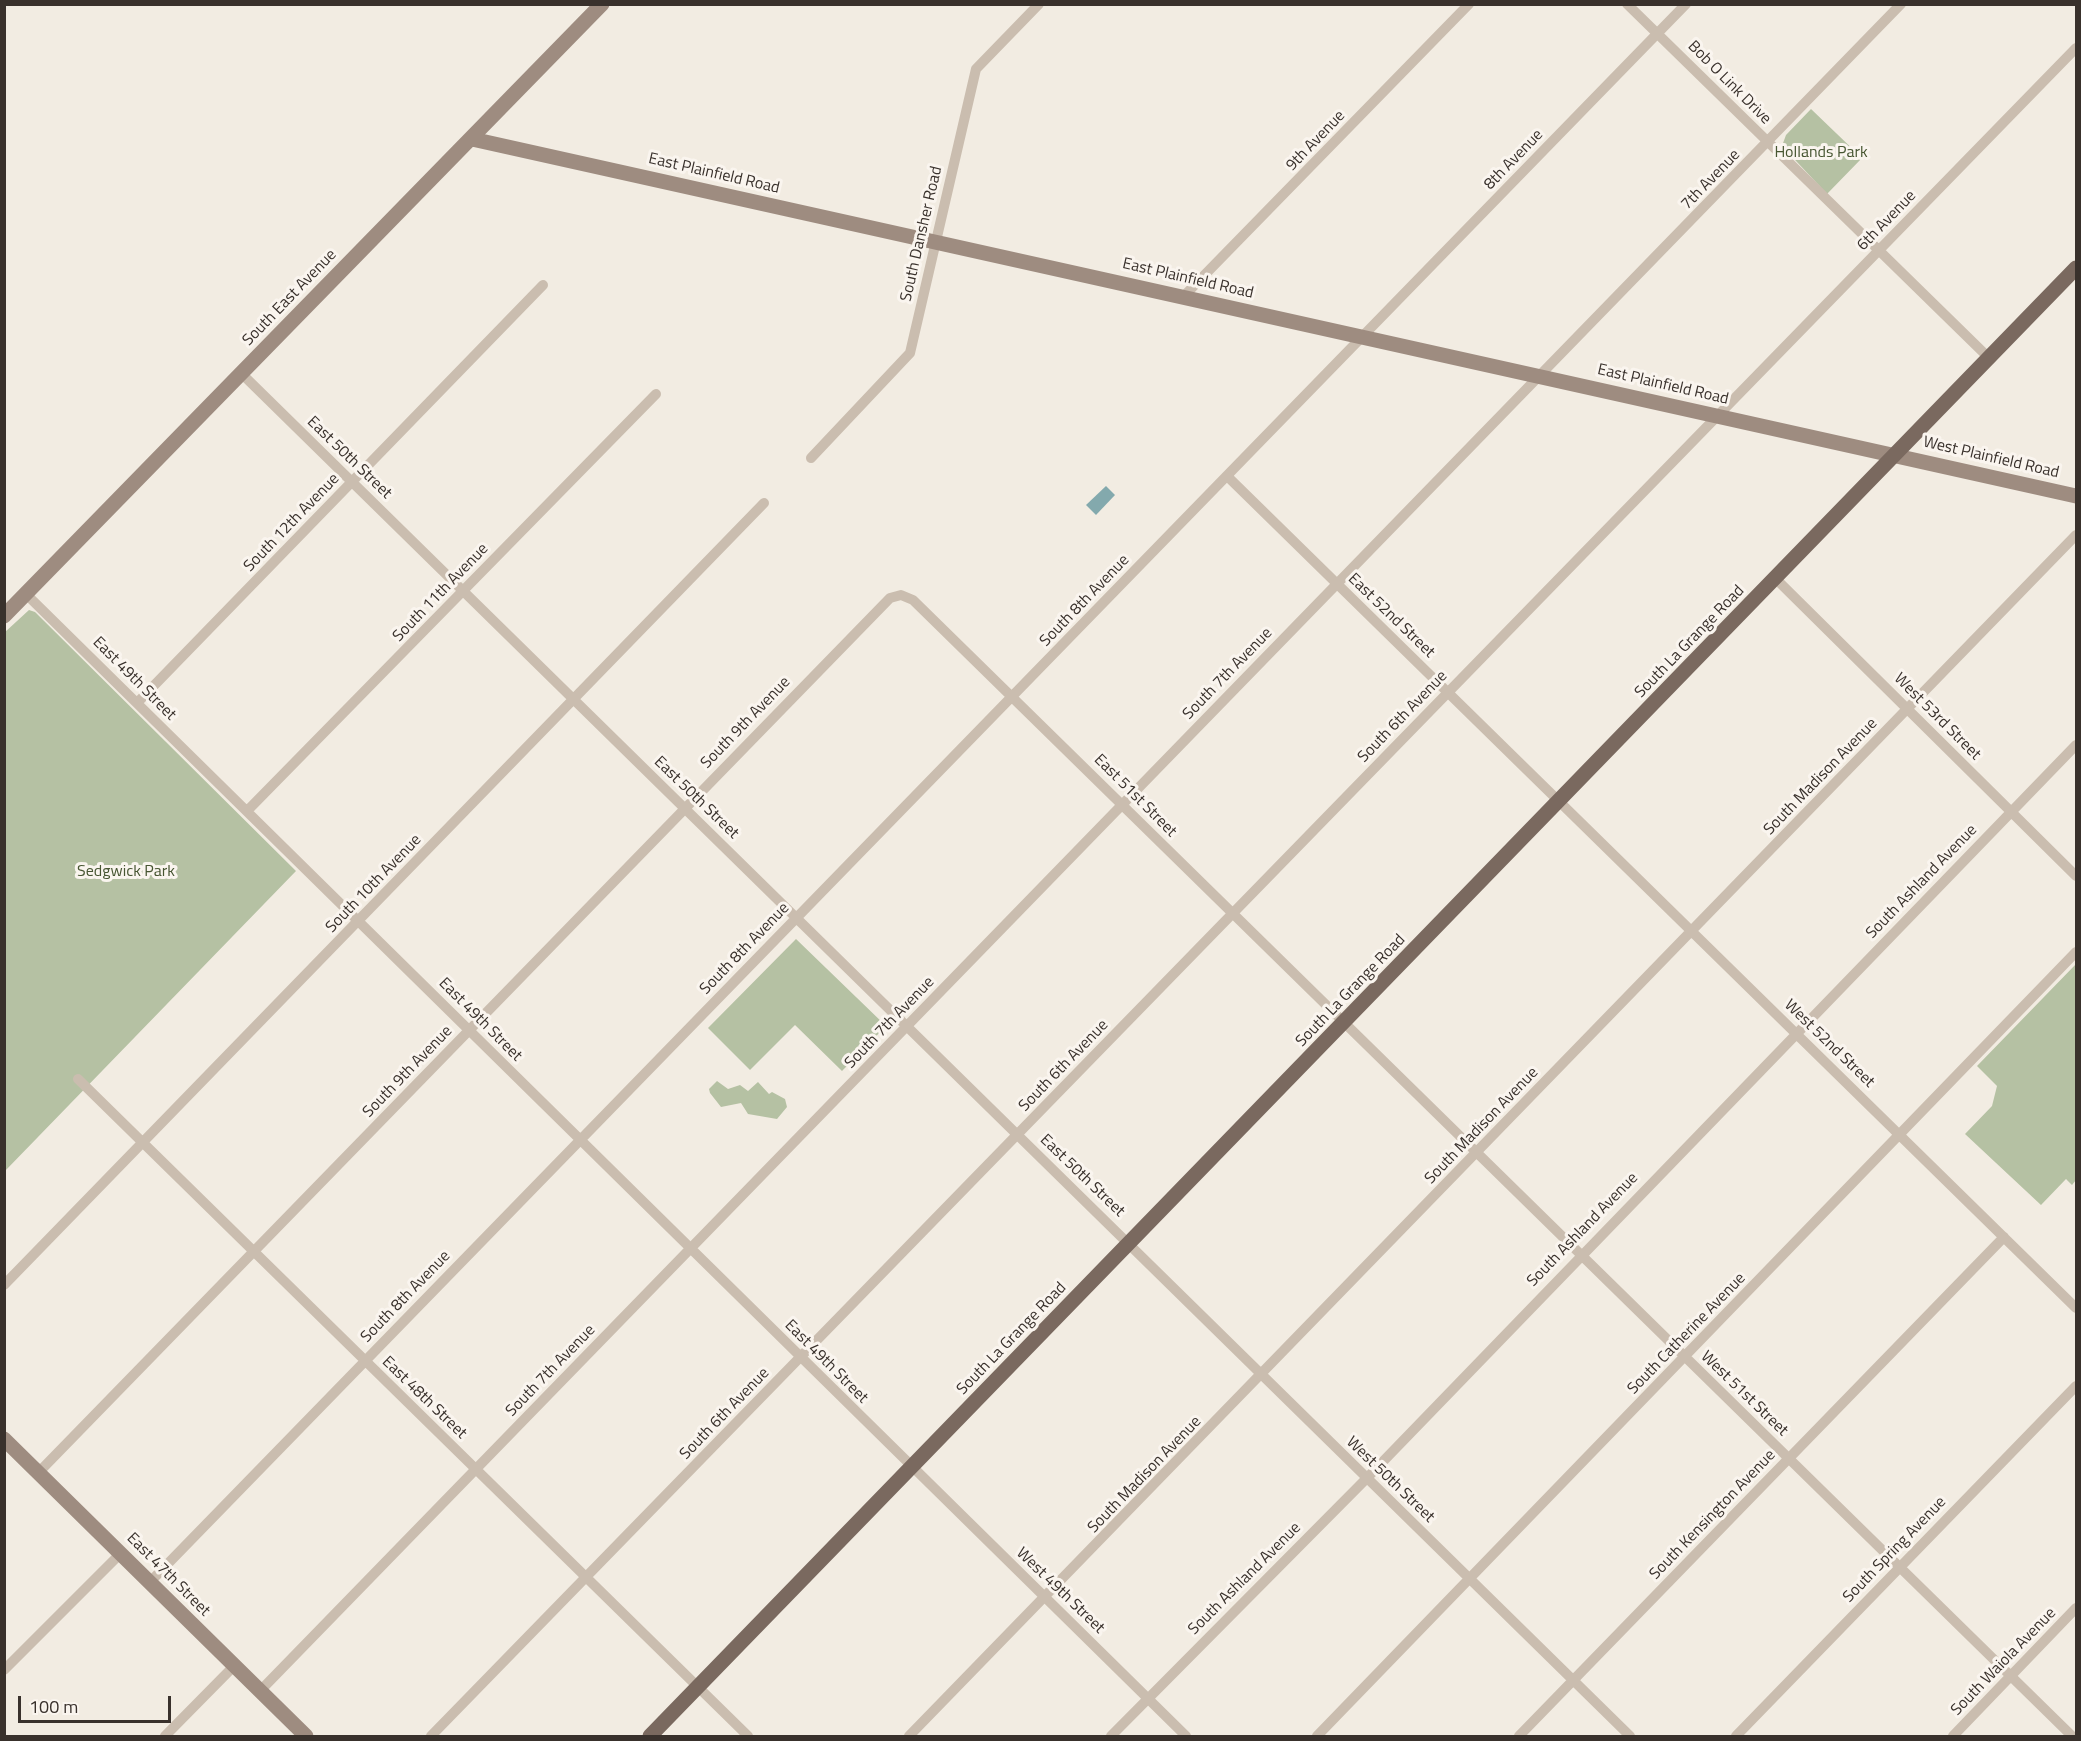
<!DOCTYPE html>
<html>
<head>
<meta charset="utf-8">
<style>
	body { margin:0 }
	#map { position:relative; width:2081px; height:1741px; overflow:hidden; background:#f2ece2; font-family:"Titillium Web",sans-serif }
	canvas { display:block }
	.frame { position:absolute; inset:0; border:6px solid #39312c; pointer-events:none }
	.scale { position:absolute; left:18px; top:1696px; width:153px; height:27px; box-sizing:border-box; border:3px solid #39312c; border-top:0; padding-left:8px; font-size:18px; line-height:21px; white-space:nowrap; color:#39312c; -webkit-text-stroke:4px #faf5ef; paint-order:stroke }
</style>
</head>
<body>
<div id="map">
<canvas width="2081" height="1741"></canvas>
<div class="frame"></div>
<div class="scale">100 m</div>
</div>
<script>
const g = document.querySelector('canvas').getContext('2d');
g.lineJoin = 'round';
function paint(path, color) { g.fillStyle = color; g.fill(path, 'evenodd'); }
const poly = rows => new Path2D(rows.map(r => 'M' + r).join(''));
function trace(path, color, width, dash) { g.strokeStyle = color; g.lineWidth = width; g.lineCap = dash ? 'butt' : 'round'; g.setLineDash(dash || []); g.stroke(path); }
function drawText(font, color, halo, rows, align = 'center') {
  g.font = font + ' "Titillium Web",sans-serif'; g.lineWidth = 6; g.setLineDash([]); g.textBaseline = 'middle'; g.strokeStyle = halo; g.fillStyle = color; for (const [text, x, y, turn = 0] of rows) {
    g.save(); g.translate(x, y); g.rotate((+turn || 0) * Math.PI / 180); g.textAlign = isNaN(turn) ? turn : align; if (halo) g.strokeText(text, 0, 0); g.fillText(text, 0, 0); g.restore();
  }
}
paint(poly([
	[1811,109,1862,158,1827,194,1782,146,1786,135],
	[29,610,35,612,296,871,5,1171,4,633],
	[796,939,886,1026,842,1071,795,1025,750,1070,708,1028],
	[2076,964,2076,1180,2072,1185,2066,1179,2041,1205,1965,1134,1992,1106,1997,1086,1977,1066],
	[717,1081,728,1089,740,1085,748,1091,758,1082,769,1094,772,1092,785,1099,787,1107,777,1119,748,1114,741,1103,721,1107,710,1093,709,1089]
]), '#b5c1a3');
paint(poly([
	[1106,486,1115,495,1096,515,1086,505]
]), '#83a9ad');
trace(poly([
	[1627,4,1990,359],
	[1183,297,1469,4],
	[242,374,1630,1736],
	[811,458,910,353,976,69,1039,4],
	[1227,476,2076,1308],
	[1776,579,2076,876],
	[26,594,1186,1736],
	[137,703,543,285],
	[247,811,656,394],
	[78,1079,748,1736],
	[4,1285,764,503],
	[39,1472,890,598,901,595,913,600,2072,1736],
	[150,1582,1686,4],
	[4,1670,120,1554],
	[260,1691,1901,4],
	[165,1736,234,1666],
	[431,1736,2076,48],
	[909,1736,2076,535],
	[1111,1736,1366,1479,2076,745],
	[1317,1736,2076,952],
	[1519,1736,2004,1237],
	[1736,1736,2076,1386],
	[1953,1736,2076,1608]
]), '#cabdaf', 10);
trace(poly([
	[472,139,2076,496],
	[4,616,602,4],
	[4,1439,306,1736]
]), '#9e8c80', 15);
trace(poly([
	[650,1736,2076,268]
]), '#7a695f', 15);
drawText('16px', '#39312c', '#faf5ef', [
	["Bob O Link Drive",1729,83,45],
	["9th Avenue",1316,141,-46],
	["8th Avenue",1514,160,-46],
	["East Plainfield Road",714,174,13],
	["7th Avenue",1711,180,-46],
	["6th Avenue",1887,221,-46],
	["South Dansher Road",922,234,-77],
	["East Plainfield Road",1188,279,13],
	["South East Avenue",290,298,-46],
	["East Plainfield Road",1663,385,13],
	["East 50th Street",349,458,44],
	["West Plainfield Road",1991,458,13],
	["South 12th Avenue",292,523,-46],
	["South 11th Avenue",441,593,-46],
	["South 8th Avenue",1085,601,-46],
	["East 52nd Street",1391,616,44],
	["South La Grange Road",1690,642,-46],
	["South 7th Avenue",1228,674,-46],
	["East 49th Street",134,679,45],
	["South 6th Avenue",1403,717,-46],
	["West 53rd Street",1937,717,45],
	["South 9th Avenue",746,723,-46],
	["South Madison Avenue",1821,777,-46],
	["East 51st Street",1135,796,45],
	["East 50th Street",696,798,44],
	["South Ashland Avenue",1922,882,-46],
	["South 10th Avenue",374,884,-46],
	["South 8th Avenue",745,949,-46],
	["South La Grange Road",1351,991,-46],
	["East 49th Street",480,1020,45],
	["South 7th Avenue",890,1023,-46],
	["West 52nd Street",1829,1044,44],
	["South 6th Avenue",1064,1066,-46],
	["South 9th Avenue",408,1072,-46],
	["South Madison Avenue",1482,1126,-46],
	["East 50th Street",1082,1176,44],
	["South Ashland Avenue",1583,1230,-46],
	["South 8th Avenue",406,1297,-46],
	["South Catherine Avenue",1687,1334,-46],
	["South La Grange Road",1012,1339,-46],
	["East 49th Street",826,1362,45],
	["South 7th Avenue",551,1371,-46],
	["West 51st Street",1744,1394,44],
	["East 48th Street",424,1398,44],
	["South 6th Avenue",725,1414,-46],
	["South Madison Avenue",1145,1475,-46],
	["West 50th Street",1390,1480,44],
	["South Kensington Avenue",1713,1515,-46],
	["South Spring Avenue",1895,1550,-46],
	["East 47th Street",168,1575,45],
	["South Ashland Avenue",1245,1579,-45],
	["West 49th Street",1060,1591,44],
	["South Waiola Avenue",2004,1662,-46]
]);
drawText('16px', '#475632', '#faf5ef', [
	["Hollands Park",1821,153],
	["Sedgwick Park",126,872]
]);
</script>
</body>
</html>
